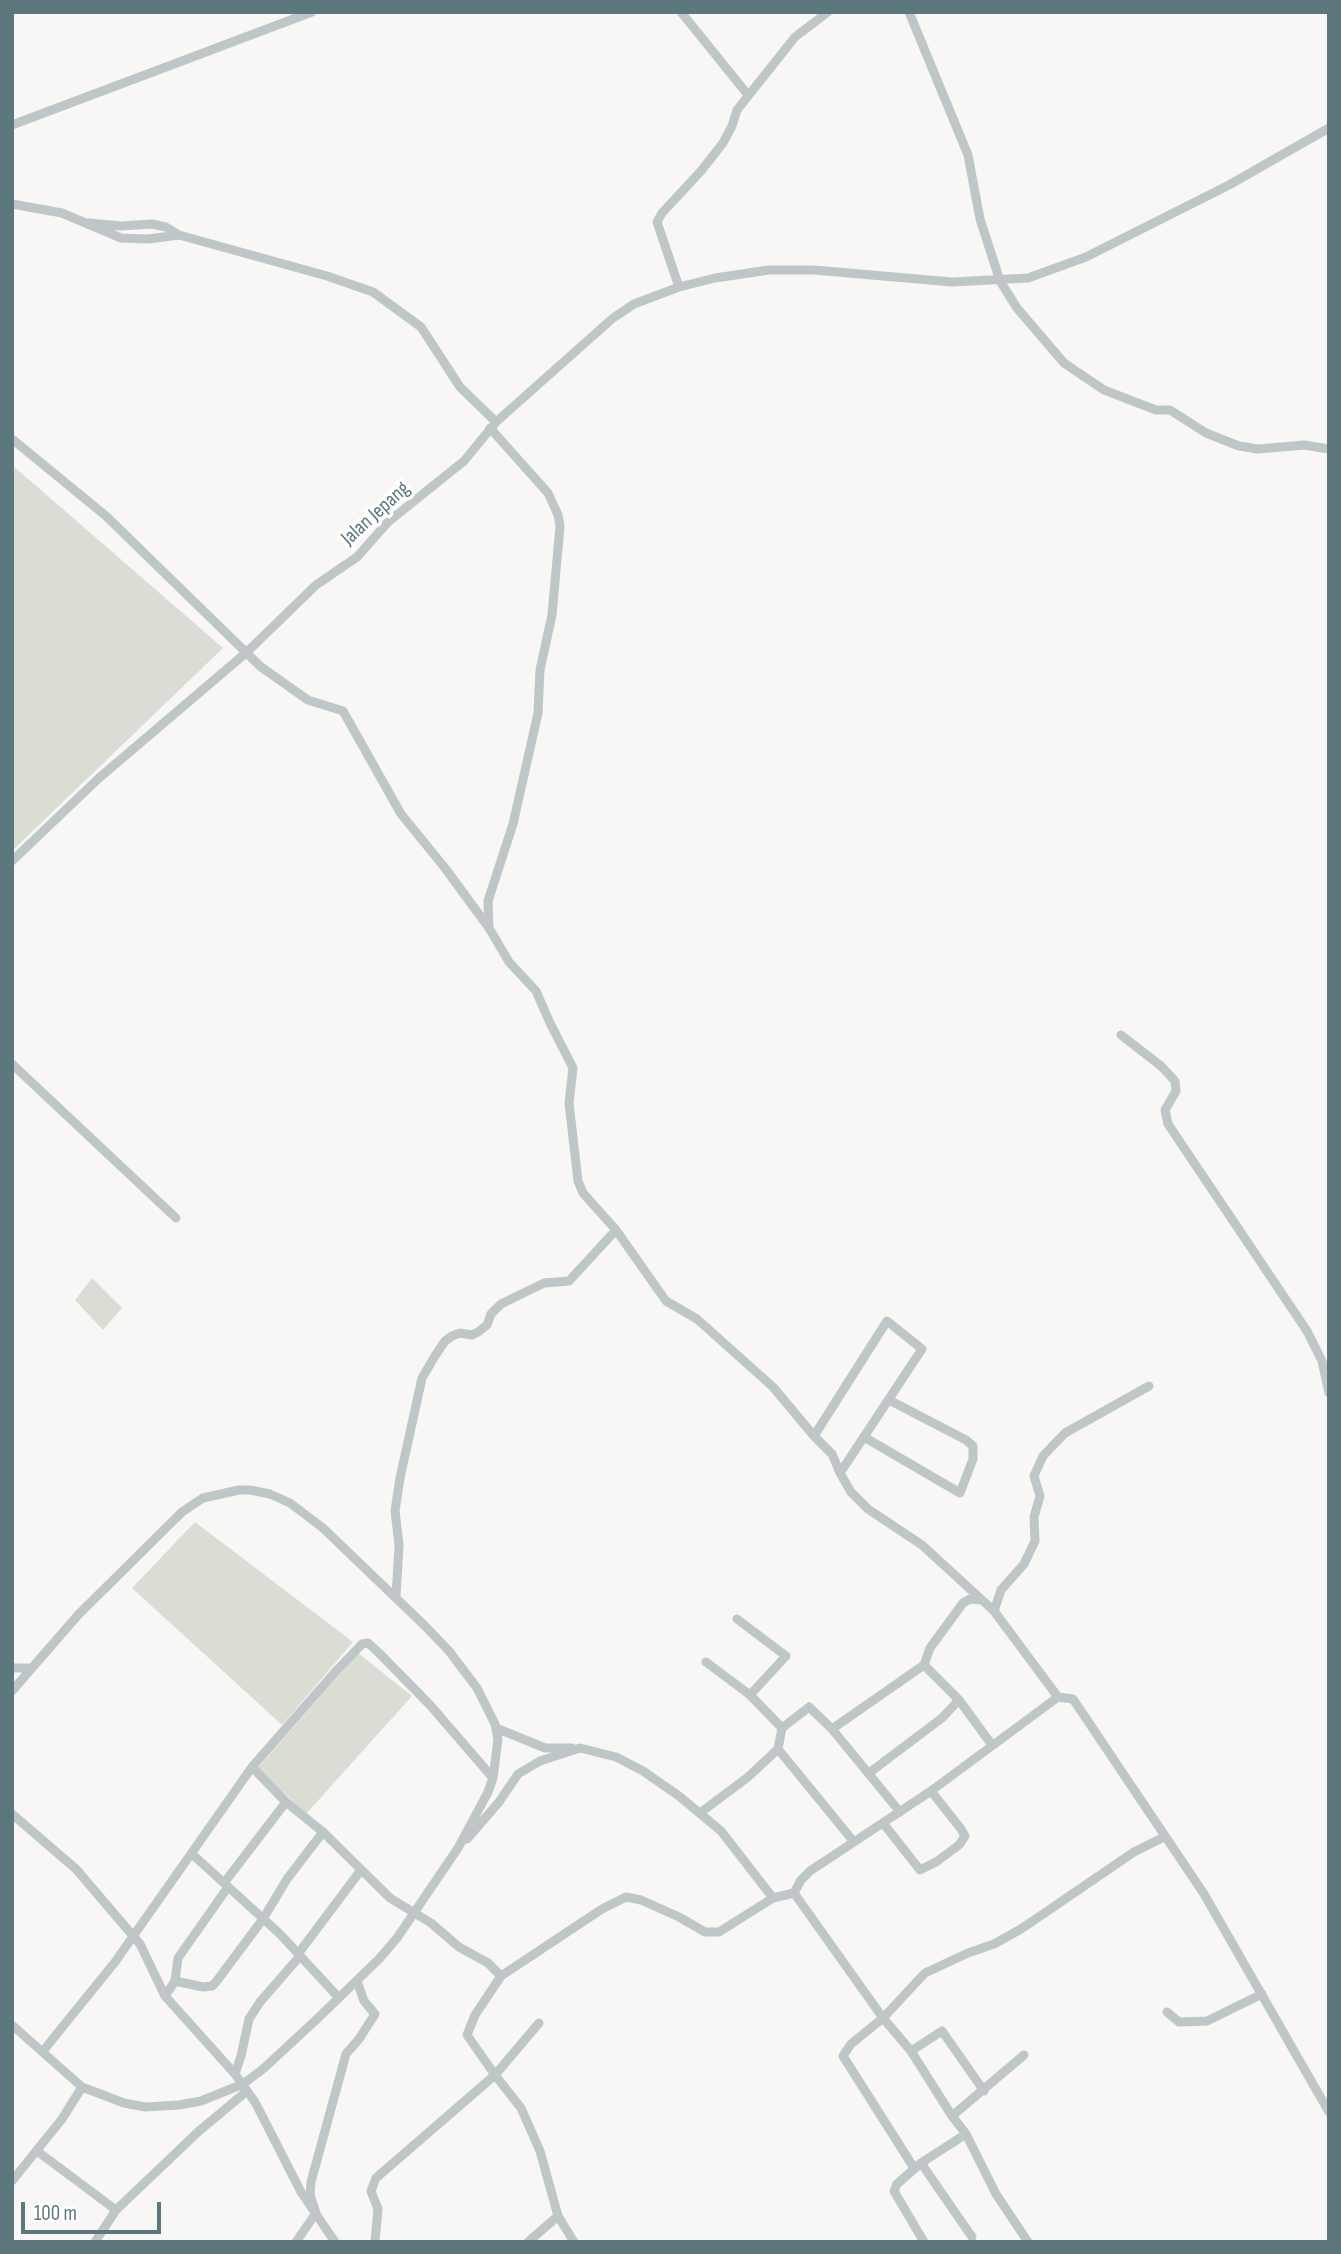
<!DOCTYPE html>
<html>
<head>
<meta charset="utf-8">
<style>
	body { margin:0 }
	#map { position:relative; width:1341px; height:2254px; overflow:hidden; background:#f8f7f5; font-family:"Sofia Sans Condensed",sans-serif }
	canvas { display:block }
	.frame { position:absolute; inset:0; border:14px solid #5d787c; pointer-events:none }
	.scale { position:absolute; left:21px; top:2202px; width:140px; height:32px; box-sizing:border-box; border:4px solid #5d787c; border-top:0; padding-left:9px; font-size:21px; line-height:24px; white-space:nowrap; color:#5d787c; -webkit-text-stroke:5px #fff; paint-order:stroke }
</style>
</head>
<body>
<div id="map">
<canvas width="1341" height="2254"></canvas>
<div class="frame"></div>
<div class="scale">100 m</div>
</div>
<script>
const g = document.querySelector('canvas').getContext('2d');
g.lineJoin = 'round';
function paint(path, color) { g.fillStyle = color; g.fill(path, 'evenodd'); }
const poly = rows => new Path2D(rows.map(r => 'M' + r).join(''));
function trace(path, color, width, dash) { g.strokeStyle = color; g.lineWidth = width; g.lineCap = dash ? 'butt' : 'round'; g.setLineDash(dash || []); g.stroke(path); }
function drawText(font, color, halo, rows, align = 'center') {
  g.font = font + ' "Sofia Sans Condensed",sans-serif'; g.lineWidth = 7; g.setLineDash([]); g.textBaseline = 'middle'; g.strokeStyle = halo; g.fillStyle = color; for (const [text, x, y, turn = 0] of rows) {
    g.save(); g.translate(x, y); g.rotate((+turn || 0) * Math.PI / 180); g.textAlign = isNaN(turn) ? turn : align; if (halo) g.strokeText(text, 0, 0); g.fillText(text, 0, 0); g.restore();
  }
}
paint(poly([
	[12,465,223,648,15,848,12,845],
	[92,1278,122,1308,103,1330,75,1300],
	[195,1522,353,1642,282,1725,132,1588],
	[358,1653,412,1696,306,1814,258,1768]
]), '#daddd3');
trace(poly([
	[681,12,748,95],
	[909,12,968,155,980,219,1000,281,1017,308,1064,363,1104,390,1156,410,1170,410,1206,433,1239,446,1258,449,1304,445,1329,449],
	[12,125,312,12],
	[12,204,62,213,121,238,148,239,179,235,327,276,373,292,421,327,460,387,496,422],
	[89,223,121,226,152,224,166,227,179,235],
	[679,287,657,222,662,213,701,171,723,143,732,126,737,110,795,37,828,12],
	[490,428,548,493,558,515,560,526,552,615,540,670,538,713,513,824,488,901,489,928,509,962,536,991,550,1023,573,1068,569,1103,578,1181,583,1193,616,1230,666,1301,697,1319,773,1387,814,1436,832,1454,840,1473,851,1492,868,1509,922,1545,994,1611,1058,1697,1073,1699,1204,1894,1329,2112],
	[12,439,106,516,261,667,308,700,343,711,401,814,445,868,489,928],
	[12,861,99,778,247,652,316,585,357,557,388,522,464,461,496,422,613,318,634,304,679,287,715,278,769,270,814,270,952,282,1028,278,1086,257,1229,185,1329,128],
	[1121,1035,1161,1066,1175,1081,1176,1091,1165,1110,1168,1124,1307,1331,1322,1361,1329,1393],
	[12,1064,176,1218],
	[814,1436,887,1321,922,1349,840,1473],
	[864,1437,960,1493,973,1459,973,1446,966,1440,889,1400],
	[396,1597,399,1545,395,1511,400,1478,422,1378,435,1356,445,1341,452,1336,460,1333,472,1335,478,1332,487,1325,491,1314,501,1304,544,1283,569,1281,616,1230],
	[994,1611,1001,1590,1024,1564,1035,1541,1034,1517,1040,1496,1034,1476,1043,1456,1065,1433,1149,1386],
	[737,1619,786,1656,750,1695],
	[706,1662,750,1695,782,1728],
	[924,1665,959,1700,992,1745],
	[12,1668,32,1668],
	[12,1691,78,1615,182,1512,203,1498,239,1490,250,1490,270,1494,290,1503,323,1528,425,1626,449,1651,477,1688,495,1724,498,1739,493,1778,488,1792,458,1848,397,1938,379,1959,317,2019,263,2069,243,2084,201,2101,179,2105,145,2107,124,2103,82,2087,12,2025],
	[496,1728,545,1748,572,1748],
	[832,1729,924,1665,930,1648,963,1603,970,1599,981,1600],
	[252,1767,286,1802,323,1832,390,1898,431,1923,459,1947,488,1963,501,1976,475,2015,467,2035,495,2075,521,2108,540,2151,558,2216,574,2242],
	[869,1773,942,1718,959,1700],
	[700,1813,748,1777,778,1749],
	[12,1814,76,1869,140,1944,165,1996,235,2074,255,2102,301,2192,335,2242],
	[883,1823,920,1870,936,1862,959,1845,965,1836,961,1829,931,1791],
	[467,1839,499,1802,518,1774,540,1761,580,1748,616,1757,643,1771,679,1796,721,1831,773,1898,794,1893],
	[854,1842,778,1749,782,1728,809,1707,832,1729,900,1812],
	[192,1854,280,1934,339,1998],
	[224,1883,286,1802],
	[298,1954,361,1870],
	[501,1976,602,1909,626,1897,641,1900,679,1917,705,1932,719,1932,773,1898],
	[175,1981,178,1958,228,1887],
	[165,1996,175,1981,203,1987,212,1986,216,1982,263,1919,287,1879,323,1832],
	[1167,2012,1179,2022,1207,2021,1262,1994],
	[43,2051,115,1962,252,1767,337,1670,362,1644,368,1643,379,1653,430,1705,493,1778],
	[911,2051,942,2031,984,2091],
	[235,2074,241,2056,249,2019,260,2002,300,1956],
	[952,2116,1024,2055],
	[37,2151,116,2210],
	[921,2163,972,2237],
	[914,2168,843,2056,851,2044,883,2018,925,1973,968,1953,994,1944,1021,1929,1134,1852,1164,1837],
	[12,2181,62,2119,82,2087],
	[95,2242,116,2210,199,2131,247,2091],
	[296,2242,316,2213,310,2195,311,2182,346,2054,359,2039,375,2014,364,2001,357,1981],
	[375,2242,378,2209,371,2191,376,2178,495,2075,539,2023],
	[528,2242,558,2216],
	[924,2242,894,2191,897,2184,921,2163,966,2134],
	[1028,2242,996,2194,966,2134,952,2116,911,2051,883,2018,794,1893,801,1880,810,1871,931,1791,1058,1697]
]), '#bec6c7', 9);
drawText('21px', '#5d787c', '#fff', [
	["Jalan Jepang",376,514,-42]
]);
</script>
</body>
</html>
